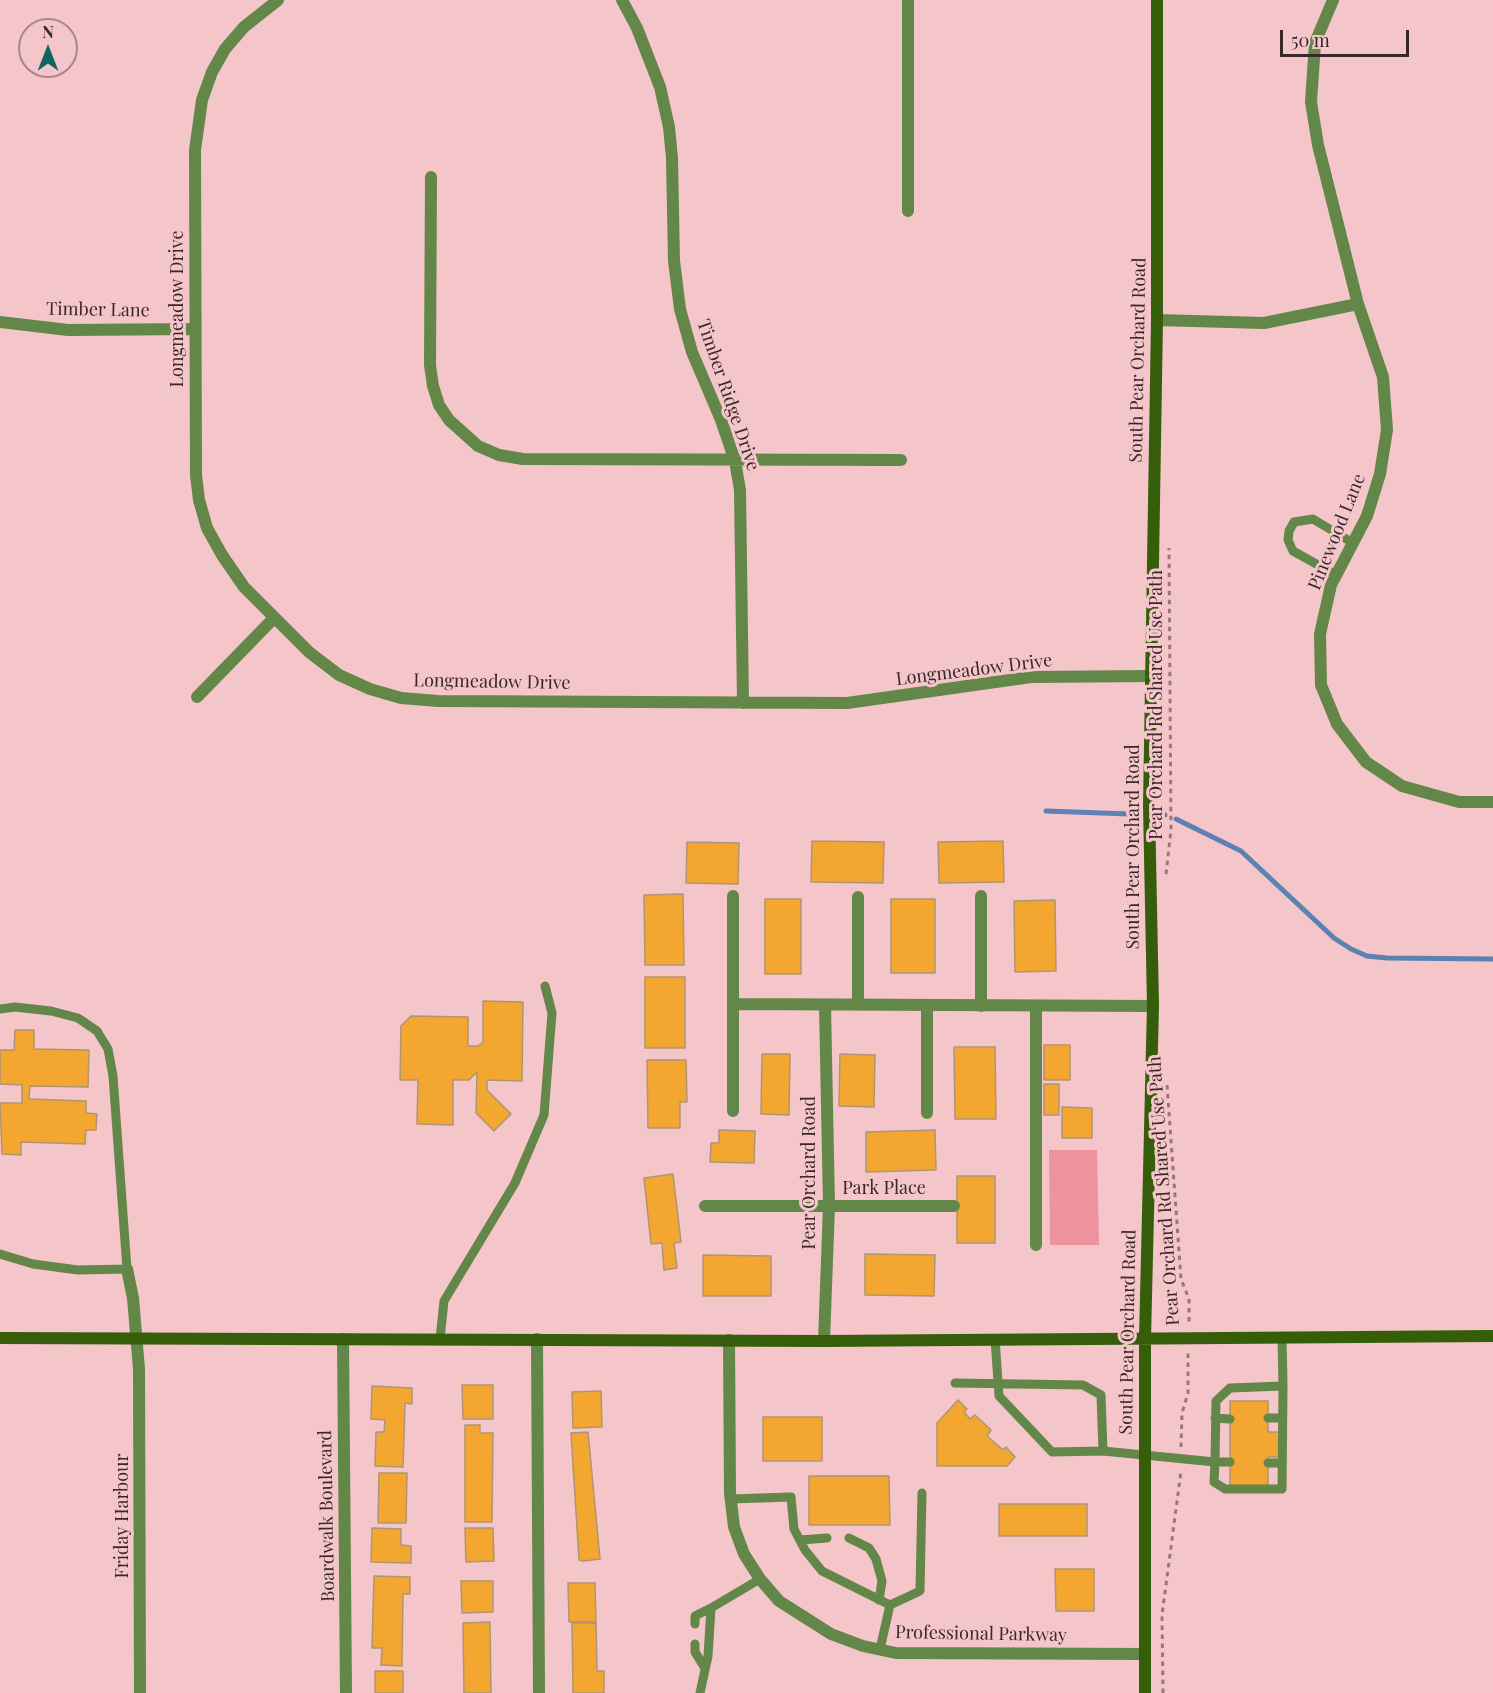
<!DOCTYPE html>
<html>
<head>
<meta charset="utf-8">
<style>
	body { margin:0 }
	#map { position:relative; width:1493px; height:1693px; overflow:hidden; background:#f4c5c9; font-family:"Playfair Display",serif }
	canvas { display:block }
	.north { position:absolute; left:18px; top:18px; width:60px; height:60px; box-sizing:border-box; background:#f4c5c9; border:2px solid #a98689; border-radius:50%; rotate:0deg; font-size:16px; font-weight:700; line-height:24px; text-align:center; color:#392729 }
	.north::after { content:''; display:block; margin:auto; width:21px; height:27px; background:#146462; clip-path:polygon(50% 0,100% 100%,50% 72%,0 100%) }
	.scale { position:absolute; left:1280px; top:30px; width:129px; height:27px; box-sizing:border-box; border:3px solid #392729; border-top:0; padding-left:8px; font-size:18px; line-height:21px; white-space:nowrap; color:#392729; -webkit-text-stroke:4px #f4c5c9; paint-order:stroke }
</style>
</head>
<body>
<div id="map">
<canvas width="1493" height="1693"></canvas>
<div class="north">N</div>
<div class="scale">50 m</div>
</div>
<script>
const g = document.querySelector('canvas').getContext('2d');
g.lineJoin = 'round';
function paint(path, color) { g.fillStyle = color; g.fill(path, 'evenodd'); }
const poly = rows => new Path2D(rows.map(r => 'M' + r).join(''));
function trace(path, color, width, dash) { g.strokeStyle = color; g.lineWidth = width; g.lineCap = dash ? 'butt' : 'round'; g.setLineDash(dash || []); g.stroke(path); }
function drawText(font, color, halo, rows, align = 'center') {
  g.font = font + ' "Playfair Display",serif'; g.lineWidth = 6; g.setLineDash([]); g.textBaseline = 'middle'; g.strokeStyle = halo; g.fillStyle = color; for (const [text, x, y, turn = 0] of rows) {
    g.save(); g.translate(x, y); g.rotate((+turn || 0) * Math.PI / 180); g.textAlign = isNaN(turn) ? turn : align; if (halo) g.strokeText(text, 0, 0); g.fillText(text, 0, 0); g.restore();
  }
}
paint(poly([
	[1049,1150,1097,1150,1099,1245,1050,1245]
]), '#ee929d');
trace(poly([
	[1046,811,1129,814],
	[1159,814,1165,815],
	[1176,819,1241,851,1334,938,1351,949,1367,956,1387,958,1493,959]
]), '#5c82b4', 5);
const building = poly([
	[812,841,884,842,883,883,811,882,812,841],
	[1003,841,1004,882,939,883,938,842,1003,841],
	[687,842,739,843,738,884,686,883,687,842],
	[683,894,684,965,645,965,644,895,683,894],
	[765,899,801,899,801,974,765,974,765,899],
	[891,899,935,899,935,973,891,973,891,899],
	[1055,900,1056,971,1015,972,1014,901,1055,900],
	[645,977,685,977,685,1048,645,1048,645,977],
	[483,1001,523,1002,522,1081,487,1080,487,1090,511,1114,494,1131,476,1113,477,1072,469,1080,453,1080,453,1125,417,1124,418,1080,400,1080,401,1026,411,1016,468,1017,468,1046,478,1046,483,1042,483,1001],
	[15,1030,34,1030,34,1049,89,1050,88,1087,30,1086,29,1099,86,1101,86,1113,97,1114,96,1130,86,1130,85,1144,21,1142,21,1155,2,1154,0,1103,22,1103,22,1085,0,1084,0,1050,14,1050,15,1030],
	[1044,1045,1070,1045,1070,1080,1044,1080,1044,1045],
	[954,1047,995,1047,996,1119,955,1119,954,1047],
	[762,1054,790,1054,789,1115,761,1114,762,1054],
	[840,1054,875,1055,874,1107,839,1106,840,1054],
	[647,1060,686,1060,687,1102,680,1102,680,1128,648,1128,647,1060],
	[1044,1084,1059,1084,1059,1115,1044,1115,1044,1084],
	[1062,1107,1092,1108,1092,1138,1062,1138,1062,1107],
	[719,1130,755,1131,754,1163,710,1162,711,1143,719,1143,719,1130],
	[935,1130,936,1170,866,1172,866,1132,935,1130],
	[673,1174,681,1242,674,1243,677,1268,664,1270,662,1243,651,1244,644,1178,673,1174],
	[957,1176,995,1176,995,1243,957,1243,957,1176],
	[865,1254,935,1255,934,1296,865,1295,865,1254],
	[703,1255,771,1256,771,1296,703,1296,703,1255],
	[462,1385,493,1385,493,1419,463,1419,462,1385],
	[372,1386,412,1388,412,1404,405,1403,403,1467,375,1466,376,1432,384,1432,385,1420,371,1419,372,1386],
	[601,1391,602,1427,573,1428,572,1392,601,1391],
	[958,1400,967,1409,964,1412,970,1419,975,1415,991,1430,987,1436,1003,1450,1006,1447,1015,1457,1007,1466,937,1466,937,1423,958,1400],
	[1230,1401,1268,1401,1268,1432,1279,1432,1279,1457,1268,1457,1268,1486,1230,1486,1230,1401],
	[763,1417,822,1417,822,1461,763,1461,763,1417],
	[465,1425,480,1425,480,1433,493,1433,492,1522,465,1522,465,1425],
	[588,1432,600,1559,584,1561,579,1560,571,1433,588,1432],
	[379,1473,407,1473,406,1523,378,1523,379,1473],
	[809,1476,889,1476,890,1525,809,1525,809,1476],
	[999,1504,1087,1504,1087,1536,999,1536,999,1504],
	[372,1528,401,1529,401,1545,411,1546,411,1563,371,1562,372,1528],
	[465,1528,493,1528,494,1561,466,1562,465,1528],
	[1055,1569,1094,1569,1094,1611,1056,1611,1055,1569],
	[374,1576,410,1577,410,1594,403,1594,402,1666,381,1665,382,1648,372,1648,374,1576],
	[461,1581,493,1581,493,1612,462,1613,461,1581],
	[568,1583,595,1583,596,1622,569,1622,568,1583],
	[490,1622,491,1693,464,1693,463,1623,490,1622],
	[572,1623,596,1623,597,1671,604,1671,604,1693,573,1693,572,1623],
	[375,1671,403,1671,403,1693,375,1693,375,1671]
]);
paint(building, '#f3a730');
trace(building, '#ae9575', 1.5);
trace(poly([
	[1166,874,1171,830,1169,548],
	[1167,1085,1181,1279,1189,1299,1189,1325],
	[1181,1447,1182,1413,1188,1393,1188,1352],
	[1163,1693,1162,1615,1181,1471]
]), '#97777a', 3, [4.5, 4.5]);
trace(poly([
	[1336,575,1293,551,1288,540,1289,531,1294,522,1313,519,1353,543],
	[0,1009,15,1007,51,1011,78,1018,97,1031,108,1049,113,1076,127,1269,78,1270,33,1264,0,1254],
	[1282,1337,1283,1386],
	[440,1339,444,1301,515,1183,544,1115,552,1013,545,986],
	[995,1339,999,1396,1052,1452,1103,1451,1215,1462,1216,1401,1230,1388,1283,1386,1282,1489,1225,1489,1214,1482,1215,1462,1230,1462],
	[955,1383,1083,1385,1101,1395,1103,1451],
	[1215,1418,1230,1419],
	[1268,1418,1282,1418],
	[1268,1463,1282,1463],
	[730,1499,791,1497,794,1529,805,1550,822,1571,890,1605],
	[849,1538,869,1548,876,1559,882,1581,879,1600],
	[800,1540,827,1538],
	[695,1624,695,1616,711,1608],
	[695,1644,695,1652,705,1668],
	[880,1649,890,1605,920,1591,922,1493],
	[700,1693,708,1656,711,1608,760,1579]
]), '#638649', 9);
trace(poly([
	[278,0,244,27,225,49,212,72,202,100,195,150,196,475,199,500,207,528,222,555,244,587,309,652,339,675,370,689,401,698,438,701,847,703,1031,677,1152,676],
	[622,0,637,28,660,87,669,127,672,158,674,261,680,309,692,352,721,420,735,461,740,490,743,703],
	[1333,0,1315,43,1311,102,1318,145,1358,304,1383,377,1387,430,1380,474,1367,516,1331,585,1320,634,1321,685,1337,724,1366,762,1402,786,1459,802,1493,802],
	[431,177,430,365,433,386,439,405,449,420,478,446,499,455,523,459,901,460],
	[908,211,908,0],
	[1157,320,1264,323,1358,304],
	[0,322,68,330,195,329],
	[197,697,273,619],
	[733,1004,1153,1006],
	[858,1005,858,897],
	[981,1006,981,896],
	[733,1111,733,896],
	[927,1113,927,1006],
	[705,1206,954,1206],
	[1036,1245,1036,1006],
	[127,1269,133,1298,139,1369,140,1693],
	[343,1339,346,1693],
	[537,1339,539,1693],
	[729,1340,730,1493,734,1527,744,1554,760,1579,779,1601,831,1634,863,1646,896,1653,1145,1654],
	[824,1341,829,1206,825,1005]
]), '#638649', 12);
trace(poly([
	[0,1338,824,1341,1493,1336],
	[1145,1693,1145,1338,1153,1006,1149,806,1157,320,1157,0]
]), '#365d0a', 12);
drawText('18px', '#392729', '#f4c5c9', [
	["Longmeadow Drive",177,309,-90],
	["Timber Lane",98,310,1],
	["South Pear Orchard Road",1138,360,-89],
	["Timber Ridge Drive",728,395,71],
	["Pinewood Lane",1337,532,-68],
	["Longmeadow Drive",974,670,-7],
	["Longmeadow Drive",492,682,1],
	["Pear Orchard Rd Shared Use Path",1156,705,-90],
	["South Pear Orchard Road",1133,847,-90],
	["Pear Orchard Road",809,1173,-90],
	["Park Place",884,1188],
	["Pear Orchard Rd Shared Use Path",1164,1191,-94],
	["South Pear Orchard Road",1128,1332,-89],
	["Friday Harbour",122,1516,-90],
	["Boardwalk Boulevard",327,1516,-91],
	["Professional Parkway",981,1634,1]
]);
</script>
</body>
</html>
